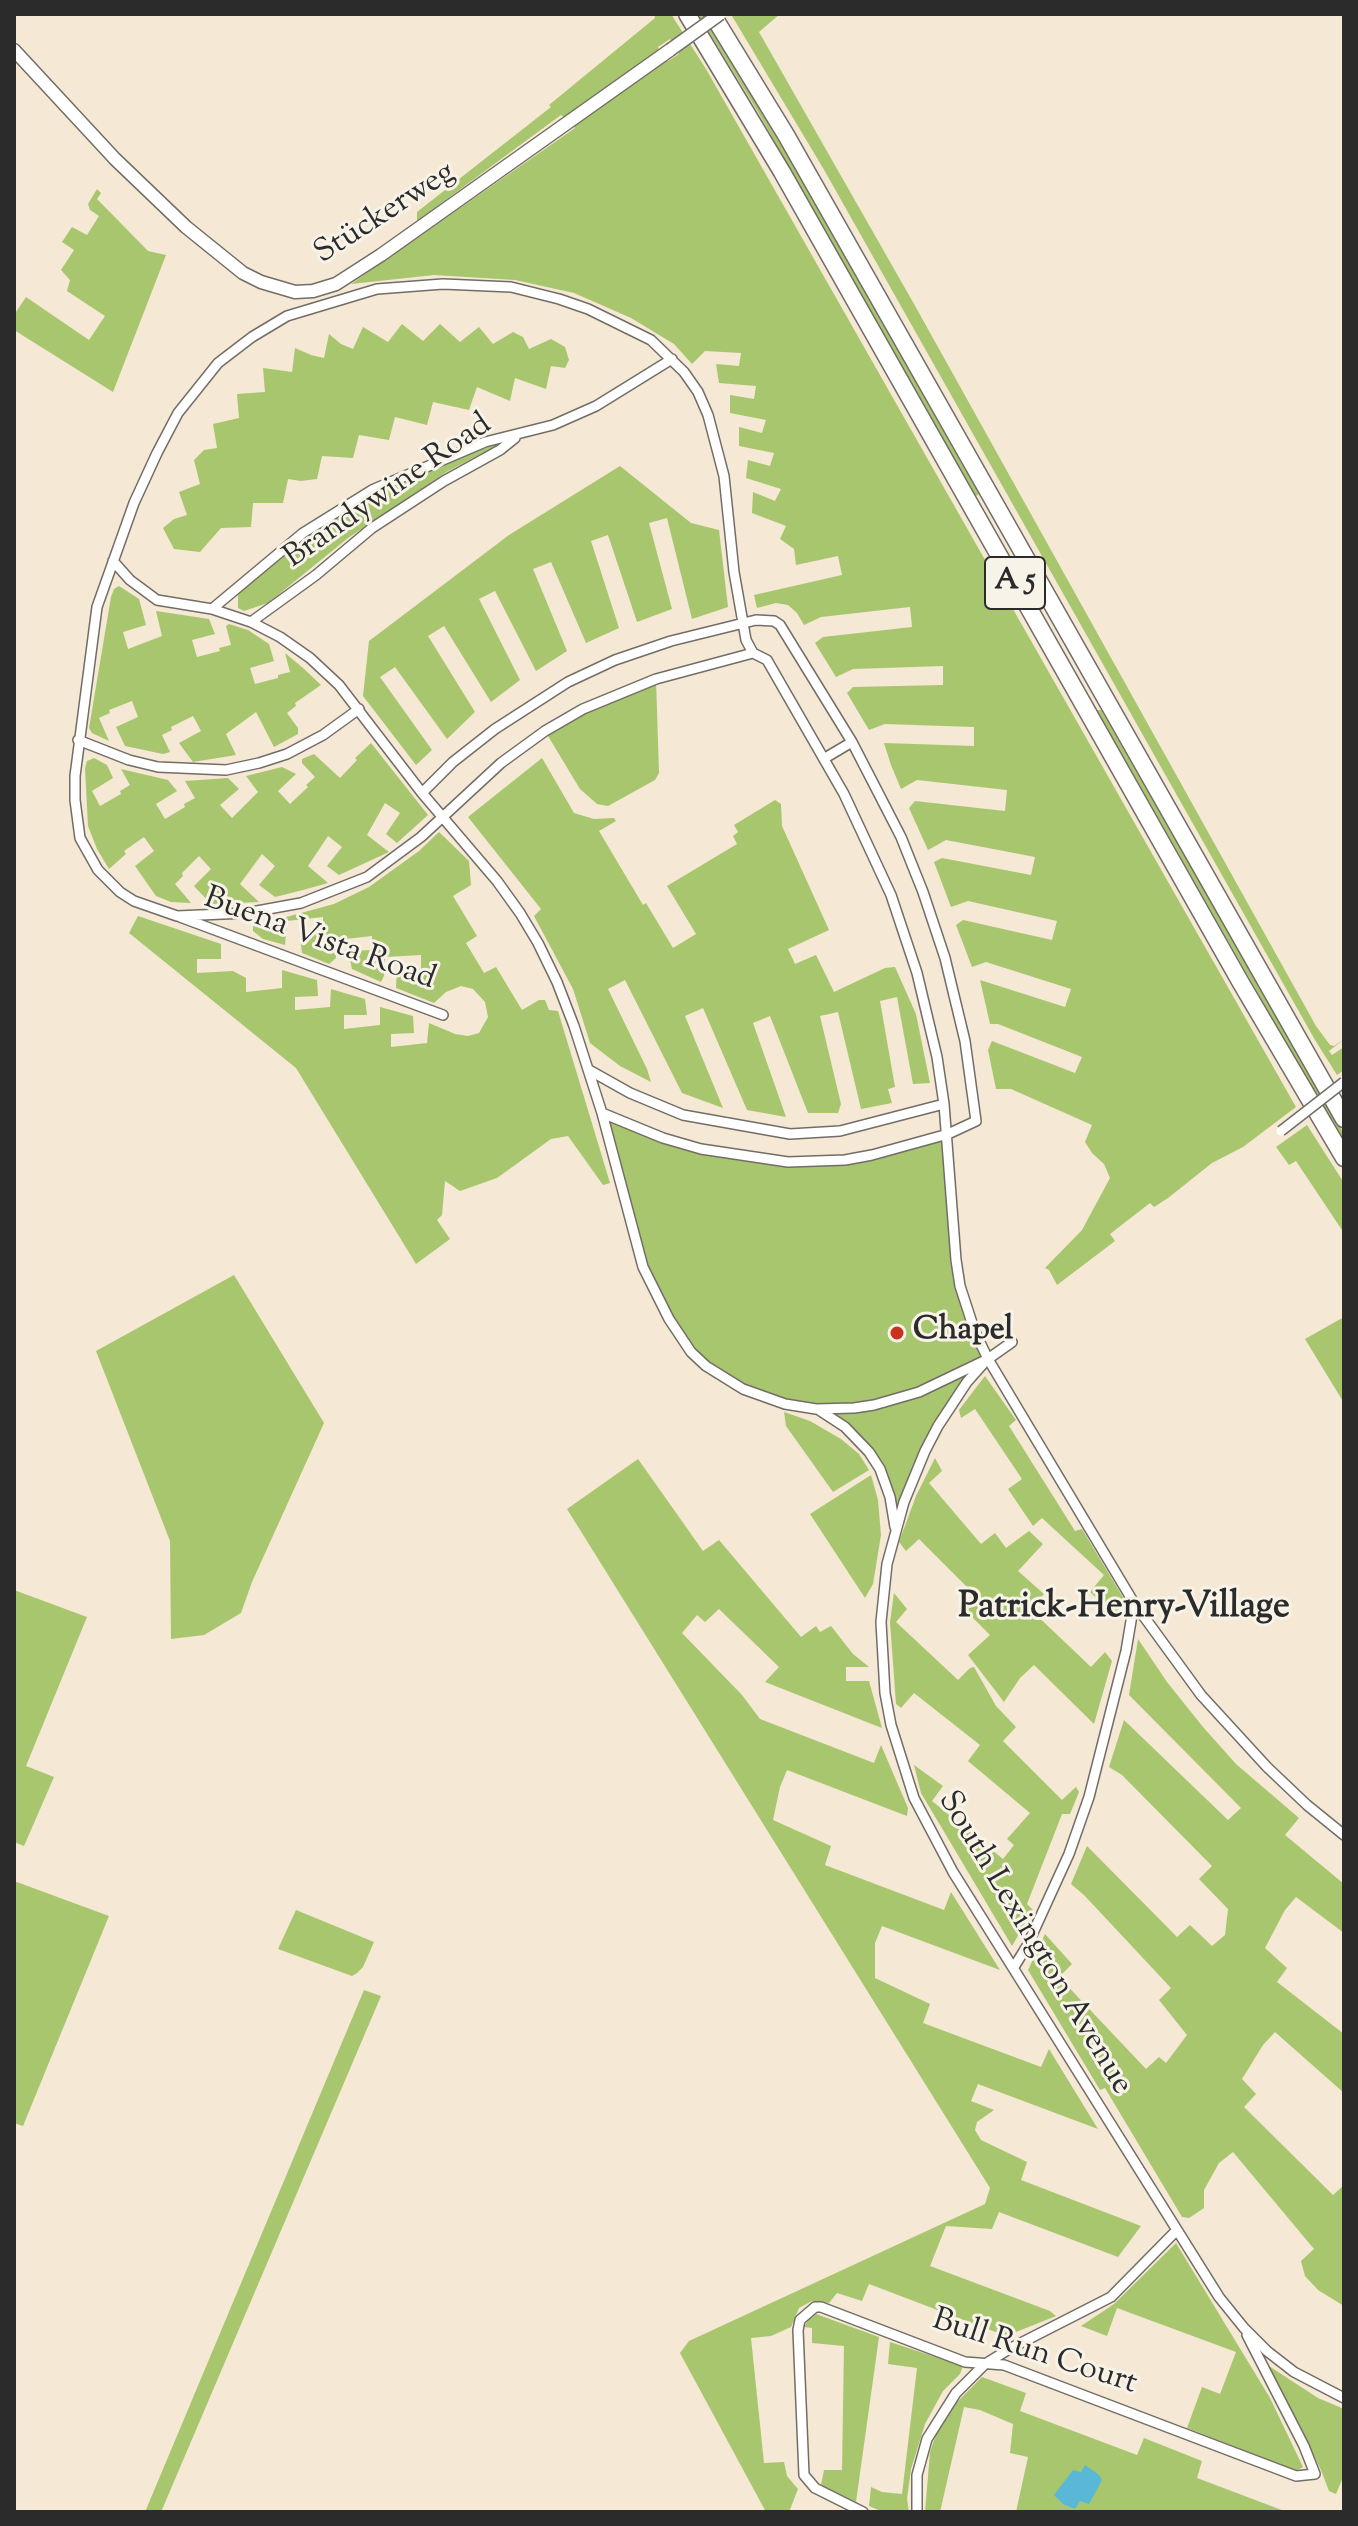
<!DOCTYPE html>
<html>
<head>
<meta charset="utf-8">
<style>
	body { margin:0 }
	#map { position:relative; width:1358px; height:2526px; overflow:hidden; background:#f5e8d4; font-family:"Sorts Mill Goudy",serif }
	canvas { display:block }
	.frame { position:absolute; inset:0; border:16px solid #2b2b2b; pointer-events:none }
</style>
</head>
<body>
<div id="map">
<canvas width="1358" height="2526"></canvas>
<div class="frame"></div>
</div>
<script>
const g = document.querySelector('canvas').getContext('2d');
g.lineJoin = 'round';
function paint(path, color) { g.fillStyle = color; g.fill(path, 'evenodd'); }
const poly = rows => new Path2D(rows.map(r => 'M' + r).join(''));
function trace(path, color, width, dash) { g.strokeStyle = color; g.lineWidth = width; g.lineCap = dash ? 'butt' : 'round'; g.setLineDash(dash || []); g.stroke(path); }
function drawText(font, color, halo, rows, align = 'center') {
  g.font = font + ' "Sorts Mill Goudy",serif'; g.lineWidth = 6; g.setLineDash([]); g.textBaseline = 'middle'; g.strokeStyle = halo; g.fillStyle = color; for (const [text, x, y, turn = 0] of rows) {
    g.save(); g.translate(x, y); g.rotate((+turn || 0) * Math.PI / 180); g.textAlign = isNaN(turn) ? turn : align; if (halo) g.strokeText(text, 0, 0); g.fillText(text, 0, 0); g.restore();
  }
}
paint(poly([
	[654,14,671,14,706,69,1296,1107,1243,1147,1212,1163,1168,1198,1154,1207,1150,1203,1110,1234,1115,1241,1057,1285,1049,1270,1045,1268,1082,1230,1110,1178,1104,1164,1092,1153,1085,1142,1092,1125,1011,1089,996,1089,988,1050,992,1041,1075,1073,1082,1057,998,1024,990,1024,980,980,1065,1007,1071,989,986,962,972,967,956,925,963,920,1052,940,1057,921,968,901,951,907,934,862,942,858,1031,875,1035,857,946,840,928,850,909,808,915,801,1005,811,1007,790,917,780,901,789,891,765,884,743,974,746,974,727,885,724,869,730,847,693,853,687,943,685,943,666,853,669,836,677,815,643,823,637,912,627,910,607,821,617,804,625,797,613,788,605,776,603,757,608,754,595,842,575,838,556,796,565,794,549,780,539,786,526,752,513,753,492,775,501,781,489,746,478,748,460,770,466,774,453,739,446,739,427,762,433,766,420,730,413,730,395,754,399,756,386,719,383,716,364,739,366,741,353,705,351,692,364,674,344,631,318,574,293,515,280,434,275,351,284,575,128,573,125,665,59,668,61,679,54,670,39,658,47,659,50,565,118,561,115,417,221,417,212,551,107,549,105,655,18],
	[698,14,702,14,779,141,979,494,976,496,758,112],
	[735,14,780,14,759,32,914,304,1316,1026,1330,1045,1334,1046,1344,1039,1329,1051,1332,1055,1344,1047,1344,1070,1337,1075,1315,1040,823,168,732,16],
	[97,189,101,193,97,199,148,251,166,255,113,392,14,330,14,315,26,297,89,340,105,316,67,291,70,280,61,270,74,250,62,242,72,227,87,235,99,216,90,210,88,204],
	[402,324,423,341,440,324,460,342,479,327,493,344,513,332,523,337,529,349,551,339,565,347,569,360,565,368,551,366,546,389,515,378,510,401,477,387,469,410,433,402,427,425,395,417,389,440,359,435,353,458,322,456,317,479,301,481,288,479,283,503,253,503,251,527,221,528,200,552,174,549,163,528,174,519,187,515,179,492,200,484,194,460,204,450,217,448,213,424,239,418,237,394,265,392,263,368,292,372,295,348,311,355,324,358,329,334,341,344,353,349,363,327,388,342],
	[497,444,498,445,448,471,348,538,268,603,244,611,238,608,238,593,307,536,372,496,430,469],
	[620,466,691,523,719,530,728,607,692,619,667,518,649,523,672,609,637,622,608,535,591,541,619,628,586,643,551,562,533,569,567,651,536,671,495,591,479,599,520,680,491,702,444,626,428,636,475,712,447,739,395,667,380,677,432,750,416,765,363,696,369,641,509,535],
	[119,586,139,599,146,625,123,632,128,649,162,636,156,611,209,619,215,634,192,640,197,657,220,651,219,648,231,645,226,626,229,624,248,630,269,644,274,661,250,668,255,684,278,678,278,675,290,672,285,653,303,668,321,685,295,703,296,706,287,713,298,728,298,734,274,747,256,712,226,734,236,755,193,762,179,743,201,731,193,716,171,727,172,730,162,735,170,752,163,754,125,746,116,727,138,717,132,701,109,710,110,713,99,718,109,741,92,733,89,728,111,597,114,589],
	[656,679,659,773,655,780,608,806,597,804,580,789,545,731],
	[1097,710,1101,710,1344,1134,1344,1140,1297,1062],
	[371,743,428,815,397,843,386,834,400,813,385,803,367,835,389,852,339,875,327,866,342,847,328,836,308,866,328,883,303,890,275,897,259,885,275,866,262,854,240,884,259,902,211,904,194,886,211,869,199,856,182,873,183,876,175,884,191,903,171,902,156,896,135,866,154,851,144,837,124,851,126,854,109,869,97,849,88,826,85,768,87,761,94,758,107,765,113,778,92,791,100,806,121,794,120,791,130,785,121,769,168,780,177,791,156,804,165,819,185,807,184,804,195,798,185,781,228,778,239,789,220,805,232,818,258,792,246,776,282,767,296,774,278,791,290,804,308,787,306,785,315,777,302,763,302,759,314,754,340,778,357,760,355,758],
	[542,758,574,813,594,819,614,818,616,821,599,831,643,905,646,903,673,948,696,934,667,886,737,844,733,836,738,832,734,825,775,800,781,804,782,826,829,930,788,949,795,964,816,955,834,992,885,968,895,967,916,1014,930,1083,913,1084,897,997,880,1001,895,1087,888,1089,892,1103,861,1109,838,1012,820,1016,841,1104,838,1113,808,1113,770,1016,753,1023,786,1117,747,1110,703,1008,685,1016,723,1108,682,1093,625,980,608,989,647,1069,651,1082,620,1066,590,1043,573,989,534,916,541,909,468,817],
	[439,832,469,861,471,885,453,896,477,936,466,943,484,973,496,967,522,1010,539,1000,545,1000,549,1010,558,1011,610,1183,603,1185,568,1136,551,1139,497,1178,460,1191,445,1181,442,1215,437,1220,450,1239,416,1264,296,1068,129,933,138,916,221,944,221,959,197,959,197,973,233,971,246,978,246,992,282,988,282,970,317,980,318,996,295,997,295,1010,330,1007,331,989,365,999,367,1015,344,1015,344,1029,380,1025,380,1007,413,1016,414,1033,391,1034,391,1047,427,1043,429,1023,455,1034,468,1036,479,1033,488,1017,485,1002,473,989,461,986,446,992,434,1003,396,988,397,969,421,969,421,955,385,957,384,976,381,982,352,969,348,951,372,950,372,936,336,940,336,958,329,964,302,953,299,931,323,931,323,917,287,921,285,945,263,939,253,931,253,926,257,925,334,904,369,887,419,851],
	[602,1113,626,1124,738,1156,848,1160,948,1134,960,1286,988,1359,938,1426,896,1529,880,1469,830,1417,764,1397,706,1366,653,1291],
	[1307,1125,1344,1183,1344,1233,1296,1161,1289,1165,1276,1147],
	[234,1275,324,1423,252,1582,241,1613,204,1635,171,1639,170,1541,96,1351],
	[1344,1317,1344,1403,1305,1339],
	[985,1376,1016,1420,1009,1426,1075,1531,1082,1529,1124,1599,1119,1618,1090,1592,1104,1575,1042,1518,1033,1526,1008,1489,1022,1479,975,1409,961,1418,959,1410],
	[784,1412,810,1421,841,1439,859,1454,869,1470,833,1492,786,1426],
	[935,1458,942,1471,929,1483,981,1544,995,1533,1006,1548,1029,1531,1043,1544,1018,1571,1044,1594,1030,1609,1091,1667,1105,1652,1112,1661,1094,1724,1034,1665,1020,1678,1004,1702,968,1655,990,1635,964,1609,976,1596,919,1539,906,1551,899,1542,916,1496],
	[638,1459,703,1551,719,1540,801,1637,816,1626,820,1632,831,1626,853,1654,869,1667,846,1667,846,1681,869,1681,882,1728,765,1682,779,1667,719,1609,705,1622,697,1615,682,1633,742,1695,760,1719,874,1763,881,1745,908,1808,907,1816,787,1770,780,1787,773,1820,831,1846,825,1865,944,1910,951,1892,1000,1970,882,1926,875,1943,875,1978,930,2004,923,2023,1041,2067,1049,2049,1098,2129,978,2084,971,2101,994,2110,977,2122,975,2130,981,2140,1027,2162,1021,2180,1141,2226,1118,2257,999,2212,992,2229,946,2226,930,2266,1050,2311,1056,2316,1006,2336,869,2284,862,2301,837,2293,829,2303,812,2301,799,2308,791,2327,771,2336,751,2338,764,2463,784,2462,787,2476,798,2489,789,2512,766,2512,680,2353,689,2341,985,2204,990,2188,567,1509],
	[871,1475,878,1500,881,1535,873,1584,865,1598,810,1514],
	[14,1590,87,1617,26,1766,54,1777,24,1846,14,1842],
	[894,1593,907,1609,896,1622,958,1680,970,1668,974,1667,996,1706,1016,1727,1003,1741,1062,1800,1076,1787,1079,1792,1070,1814,1062,1814,1027,1904,1033,1910,1012,1946,921,1793,914,1765,943,1786,932,1801,1003,1859,1014,1845,1007,1839,1030,1813,968,1761,980,1745,914,1693,901,1708,896,1704,890,1622],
	[1138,1639,1167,1682,1203,1727,1236,1764,1299,1818,1285,1835,1344,1884,1344,1933,1296,1897,1285,1910,1265,1948,1287,1968,1277,1982,1344,2034,1344,2093,1275,2032,1263,2045,1242,2079,1256,2094,1244,2107,1333,2195,1344,2185,1344,2306,1318,2290,1305,2276,1301,2261,1314,2249,1233,2152,1219,2163,1204,2190,1204,2208,1189,2218,1182,2217,1105,2088,1100,2090,1028,1970,1045,1934,1072,1964,1059,1977,1146,2069,1159,2057,1166,2063,1187,2035,1159,2000,1171,1988,1084,1895,1071,1884,1087,1846,1177,1937,1190,1925,1212,1946,1225,1935,1228,1909,1199,1879,1212,1866,1122,1775,1109,1767,1124,1720,1228,1820,1241,1808,1129,1695],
	[14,1881,109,1916,23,2126,14,2123],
	[296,1910,374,1942,363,1967,357,1973,352,1976,278,1949],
	[364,1990,381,1996,161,2512,145,2512],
	[1176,2243,1270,2398,1303,2467,1296,2471,1187,2428,1202,2387,1220,2394,1236,2352,1117,2308,1107,2336,1081,2326,1114,2304],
	[816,2314,879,2337,856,2502,821,2485,824,2470,842,2470,844,2346,812,2343,812,2328,804,2327,809,2319],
	[890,2342,963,2366,960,2374,943,2391,925,2424,911,2469,907,2499,909,2512,883,2512,869,2506,871,2487,882,2492,902,2494,917,2368,888,2364],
	[1269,2366,1318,2398,1344,2409,1344,2475,1336,2494,1329,2491,1321,2470],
	[982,2377,1026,2393,1020,2411,1137,2455,1144,2438,1202,2461,1197,2478,1287,2512,1016,2512,1028,2457,1010,2453,1013,2424,980,2410,964,2407,940,2512,925,2512,930,2452,938,2428,955,2404]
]), '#a8c66d');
paint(poly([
	[1085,2465,1099,2475,1102,2480,1089,2504,1080,2501,1075,2509,1063,2504,1054,2495,1073,2470,1081,2472]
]), '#59b8d7');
const street = poly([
	[113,561,130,580,157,600,212,609,251,622,280,637,310,658,339,685,422,793,497,881,520,913,538,943,557,982,574,1026,602,1113,643,1267,669,1319,691,1352,706,1366,743,1389,785,1404,816,1409,854,1408,874,1405,919,1392,988,1359,1012,1342],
	[212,609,303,533,372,490,485,442,553,425,596,406,672,359],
	[251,622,316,575,372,528,444,481,500,450,515,438],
	[753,653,656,679,583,709,545,731,501,763,421,837,367,877,301,903,246,913,177,916,134,901,120,892,98,870,80,838,75,800,75,776,97,607,134,503,157,453,178,413,218,363,252,337,287,316,377,289,443,284,511,287,559,299,588,309,651,340,684,372,698,392,708,415,724,476,734,572,746,640,753,653,767,660,844,794,891,895,917,973,937,1057,944,1104,956,1260,960,1286,975,1332,988,1359,1134,1603,1201,1695,1267,1767,1307,1805,1344,1835],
	[78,740,129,760,158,767,226,770,259,763,287,754,323,735,359,709],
	[825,758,852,742],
	[422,793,453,762,495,729,568,682,615,660,671,641,756,620,774,621,780,625,852,742,901,837,923,892,945,958,965,1041,976,1121,948,1134,872,1155,845,1160,788,1162,701,1149,663,1138,602,1113],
	[180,917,443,1015],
	[589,1070,630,1093,683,1115,790,1134,840,1131,944,1104],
	[983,1364,967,1382,938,1426,925,1451,904,1502,887,1564,881,1622,885,1693,891,1725,914,1798,953,1872,1219,2297,1244,2328,1267,2351,1294,2372,1344,2398],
	[819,1410,845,1427,869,1452,880,1469,890,1497,895,1527],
	[1014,1967,1027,1946,1069,1854,1089,1797,1126,1651,1134,1603],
	[863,2512,815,2488,804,2475,798,2330,800,2320,815,2307,821,2307,965,2362,1004,2365,1296,2476,1315,2474,1304,2446,1247,2335],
	[917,2512,917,2475,927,2439,956,2393,985,2364,1011,2348,1111,2297,1177,2230]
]);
const secondary = poly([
	[14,50,115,159,186,227,243,273,261,282,295,292,313,291,336,284,381,255,670,50]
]);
const highway = poly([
	[687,14,782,172,1241,983,1344,1158],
	[712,14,786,135,1344,1119]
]);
trace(street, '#726d66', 12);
trace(secondary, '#726d66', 15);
trace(highway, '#726d66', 19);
trace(street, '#fff', 9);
trace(secondary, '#fff', 12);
trace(highway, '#fff', 16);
const streetBridge = poly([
	[1281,1131,1344,1082]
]);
const secondaryBridge = poly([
	[670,50,720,14]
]);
trace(streetBridge, '#726d66', 12, []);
trace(secondaryBridge, '#726d66', 15, []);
trace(streetBridge, '#fff', 9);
trace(secondaryBridge, '#fff', 12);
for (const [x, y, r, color] of [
	[897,1333,8,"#c8321e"]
]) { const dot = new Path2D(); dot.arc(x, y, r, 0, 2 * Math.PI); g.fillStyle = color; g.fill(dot); trace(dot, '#f7f3e8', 3); }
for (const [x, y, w] of [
	[1015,583,60]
]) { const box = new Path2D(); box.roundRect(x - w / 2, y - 26, w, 52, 6); g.fillStyle = '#f7f3e8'; g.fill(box); trace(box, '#2b2b2b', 2); }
drawText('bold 30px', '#2b2b2b', null, [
	["A 5",1015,583]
]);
drawText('32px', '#2b2b2b', '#f7f3e8', [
	["Stückerweg",386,215,-33],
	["Brandywine Road",389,493,-35],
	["Buena Vista Road",319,941,20],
	["South Lexington Avenue",1033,1944,59],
	["Bull Run Court",1034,2354,18]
]);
drawText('bold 32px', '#2b2b2b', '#f7f3e8', [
	["Chapel",913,1333]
], 'left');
drawText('bold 36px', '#2b2b2b', '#f7f3e8', [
	["Patrick-Henry-Village",1124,1610]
]);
</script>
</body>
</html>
